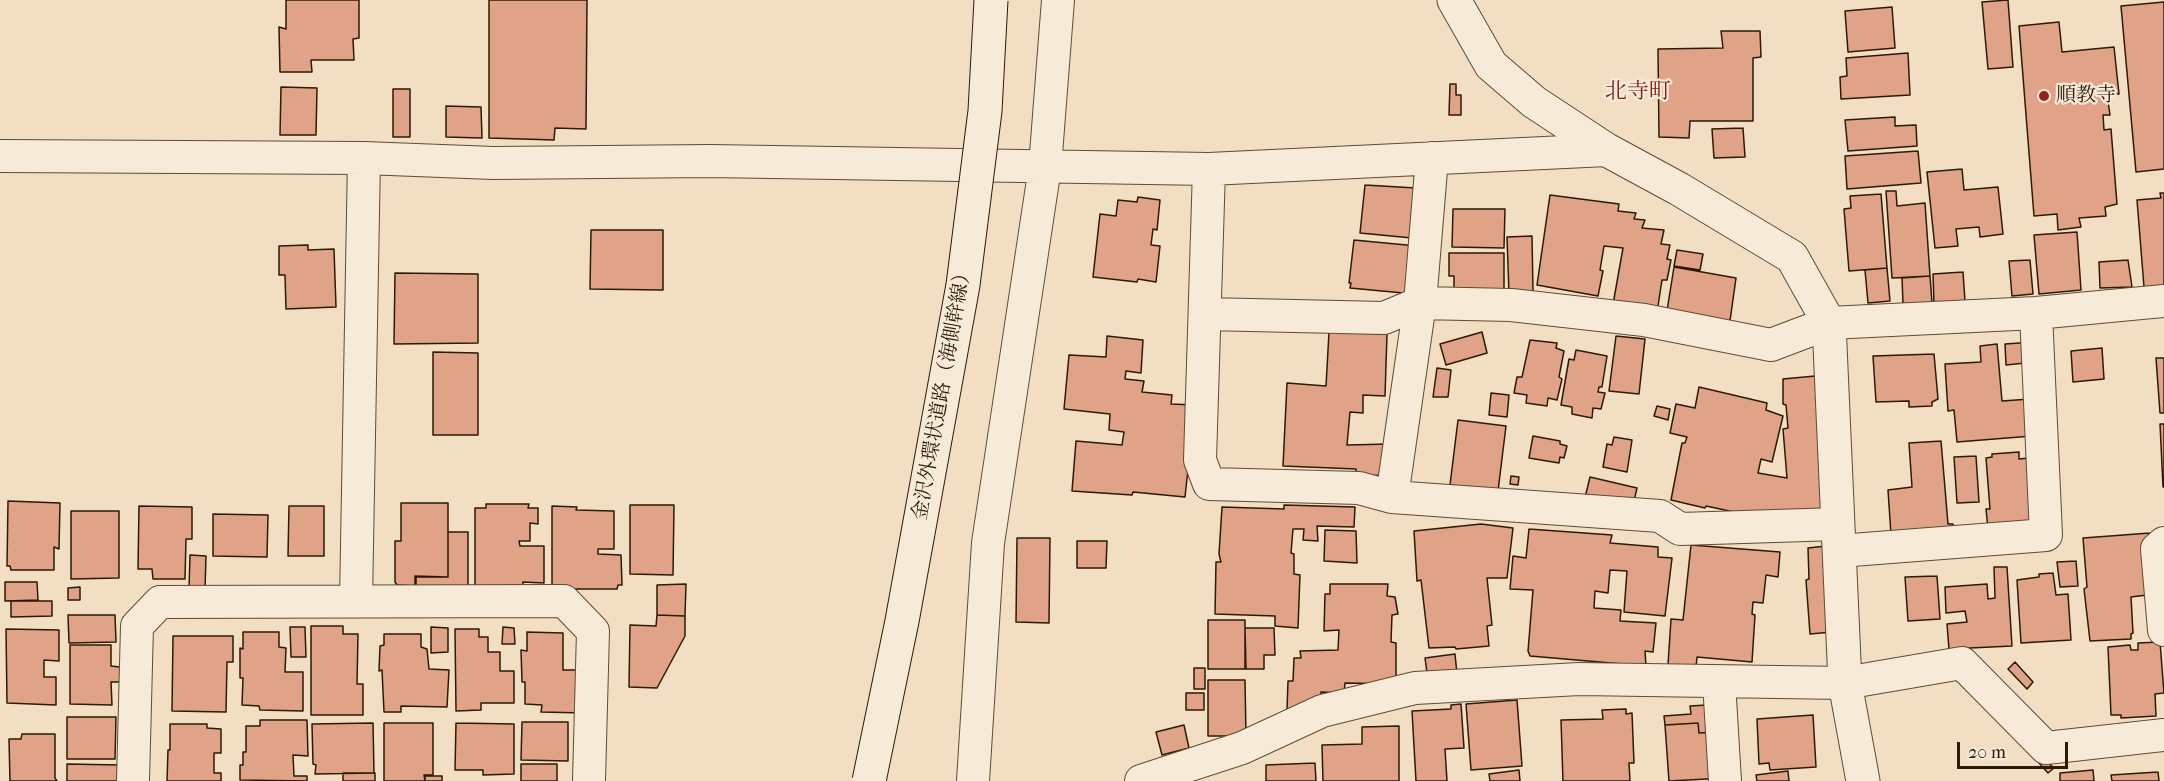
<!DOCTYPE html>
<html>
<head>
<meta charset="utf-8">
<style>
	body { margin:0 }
	#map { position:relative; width:2164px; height:781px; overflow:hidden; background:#f2dfc3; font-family:"IM FELL French Canon",serif }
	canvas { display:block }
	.scale { position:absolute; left:1957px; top:742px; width:111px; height:27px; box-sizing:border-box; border:3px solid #2d1a04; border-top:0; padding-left:8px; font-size:18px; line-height:21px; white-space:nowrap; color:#2d1a04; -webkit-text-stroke:4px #f7ead8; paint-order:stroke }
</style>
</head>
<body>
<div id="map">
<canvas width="2164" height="781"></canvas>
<div class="scale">20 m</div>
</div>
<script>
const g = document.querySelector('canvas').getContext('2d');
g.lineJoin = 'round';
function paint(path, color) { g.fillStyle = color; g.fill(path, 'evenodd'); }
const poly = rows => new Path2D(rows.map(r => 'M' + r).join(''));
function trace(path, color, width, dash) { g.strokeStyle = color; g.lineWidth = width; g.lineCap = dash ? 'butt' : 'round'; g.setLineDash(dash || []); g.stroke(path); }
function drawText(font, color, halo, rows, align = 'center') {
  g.font = font + ' "IM FELL French Canon","Noto Serif JP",serif'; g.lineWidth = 4.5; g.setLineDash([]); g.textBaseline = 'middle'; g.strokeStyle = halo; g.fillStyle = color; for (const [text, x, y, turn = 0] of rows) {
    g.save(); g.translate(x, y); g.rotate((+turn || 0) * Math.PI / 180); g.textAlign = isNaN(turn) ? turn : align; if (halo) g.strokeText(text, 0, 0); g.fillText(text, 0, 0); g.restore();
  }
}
const building = poly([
	[286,0,359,0,359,38,353,39,354,60,311,60,312,72,280,72,279,27,286,29,286,0],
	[489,0,587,0,586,129,555,128,554,140,489,138,489,0],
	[2008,0,2013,67,1988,69,1982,2,2008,0],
	[2164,2,2164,169,2136,172,2121,6,2164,2],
	[1892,7,1895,48,1848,52,1845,11,1892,7],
	[2059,22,2062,52,2114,47,2119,94,2107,94,2110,115,2103,115,2104,130,2111,129,2117,204,2105,207,2106,216,2079,218,2081,227,2058,230,2057,214,2034,216,2019,26,2059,22],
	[1721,31,1760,31,1761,57,1753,58,1753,121,1690,121,1689,138,1659,137,1658,49,1723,48,1721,31],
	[1908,53,1910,95,1841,99,1840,77,1847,76,1846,58,1908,53],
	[1450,84,1456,84,1456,95,1461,95,1461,115,1449,115,1450,84],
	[281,87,317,88,316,135,280,135,281,87],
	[393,89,410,89,410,137,393,137,393,89],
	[446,106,481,107,482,138,446,137,446,106],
	[1895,117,1895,126,1916,125,1917,146,1848,151,1845,120,1895,117],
	[1743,128,1745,157,1714,158,1712,129,1743,128],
	[1918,151,1921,183,1847,189,1845,156,1918,151],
	[1962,169,1964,190,1998,187,2003,234,1980,237,1979,227,1956,229,1958,246,1935,248,1927,172,1962,169],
	[1365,185,1416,188,1412,238,1360,233,1365,185],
	[1886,191,1896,191,1897,206,1925,203,1930,276,1892,278,1886,191],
	[2160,193,2164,193,2164,286,2144,287,2137,200,2161,198,2160,193],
	[1881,194,1887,268,1849,271,1844,209,1851,208,1850,196,1881,194],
	[1550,195,1619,204,1618,211,1636,213,1634,219,1645,220,1642,228,1664,230,1661,244,1670,245,1667,259,1671,260,1667,280,1662,280,1656,319,1612,310,1623,248,1604,246,1600,270,1603,271,1598,296,1537,285,1550,195],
	[1138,197,1160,200,1157,230,1153,229,1151,245,1160,246,1156,282,1138,279,1137,282,1093,277,1100,214,1116,216,1118,200,1137,202,1138,197],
	[1453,209,1505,209,1504,248,1452,247,1453,209],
	[591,230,663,230,663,290,590,289,591,230],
	[2077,232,2081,290,2039,294,2034,235,2077,232],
	[1532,236,1533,292,1509,294,1507,237,1532,236],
	[1354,240,1417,246,1414,294,1350,288,1351,283,1349,283,1354,240],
	[308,245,308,250,334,249,336,307,286,309,285,275,279,275,279,246,308,245],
	[1677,250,1703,254,1700,270,1674,266,1677,250],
	[1449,253,1504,253,1504,301,1454,302,1454,276,1449,276,1449,253],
	[2030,260,2033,294,2012,296,2009,261,2030,260],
	[2128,260,2132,287,2100,288,2099,262,2128,260],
	[1674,267,1736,278,1729,328,1666,317,1674,267],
	[1887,268,1890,301,1868,303,1865,270,1887,268],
	[1963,272,1965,301,1934,304,1933,274,1963,272],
	[395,273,478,274,478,343,394,344,395,273],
	[1930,276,1932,303,1903,304,1902,278,1930,276],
	[1329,332,1387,334,1385,396,1363,395,1363,413,1350,412,1347,445,1390,444,1389,475,1356,476,1356,469,1283,466,1287,383,1326,386,1329,332],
	[1482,332,1487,353,1446,365,1440,344,1482,332],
	[1107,336,1143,340,1141,373,1126,371,1125,379,1144,381,1142,392,1172,395,1171,404,1195,405,1185,497,1133,492,1132,495,1072,491,1076,441,1122,445,1124,432,1109,430,1110,414,1064,409,1069,355,1106,357,1107,336],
	[1616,336,1645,339,1639,394,1609,391,1616,336],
	[1530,340,1557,343,1556,348,1564,351,1559,377,1562,379,1557,400,1548,398,1547,406,1526,403,1527,395,1514,393,1517,377,1522,377,1530,340],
	[2034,342,2035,362,2006,365,2005,344,2034,342],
	[1997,344,2002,401,2030,399,2032,436,1957,442,1954,410,1948,411,1945,364,1981,362,1980,346,1997,344],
	[2102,348,2104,379,2073,382,2071,351,2102,348],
	[1576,350,1607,356,1602,387,1599,387,1598,392,1605,393,1601,409,1593,408,1592,418,1572,414,1572,407,1561,405,1569,359,1574,360,1576,350],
	[433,352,478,353,478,435,433,435,433,352],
	[1934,354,1938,399,1932,402,1932,406,1909,407,1909,401,1876,402,1873,356,1934,354],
	[2156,358,2164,358,2164,413,2160,413,2156,358],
	[1437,368,1451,370,1448,397,1433,397,1437,368],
	[1815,376,1825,517,1753,516,1706,506,1705,508,1671,500,1682,443,1685,443,1687,437,1670,433,1676,404,1695,408,1699,387,1767,403,1766,410,1783,416,1772,462,1761,459,1758,473,1787,478,1783,429,1788,428,1786,405,1783,404,1783,379,1815,376],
	[1491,393,1509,395,1507,417,1489,415,1491,393],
	[1657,406,1670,409,1668,420,1654,416,1657,406],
	[1458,420,1506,426,1498,491,1450,485,1458,420],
	[2160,424,2164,424,2164,487,2163,487,2160,424],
	[1533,436,1560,441,1560,444,1567,446,1564,458,1560,457,1559,463,1529,458,1533,436],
	[1614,437,1632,440,1627,472,1603,467,1607,444,1612,445,1614,437],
	[1941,441,1948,524,1953,524,1954,539,1891,535,1888,490,1912,487,1909,443,1941,441],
	[2019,452,2019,459,2039,457,2049,530,1989,538,1986,509,1990,509,1986,458,1992,457,1992,454,2019,452],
	[1976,456,1979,502,1957,503,1954,457,1976,456],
	[1511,476,1519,477,1518,485,1510,484,1511,476],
	[1590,477,1637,488,1630,519,1582,510,1590,477],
	[8,501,60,503,59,549,54,547,54,570,11,570,10,566,7,566,8,501],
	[401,503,448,503,448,577,415,576,415,586,397,585,395,582,395,541,401,541,401,503],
	[486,504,529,504,528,508,538,508,538,524,530,523,530,541,519,541,520,546,544,546,544,583,523,582,522,593,475,592,475,508,486,508,486,504],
	[630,505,674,505,673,575,630,574,630,505],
	[1284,505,1355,507,1354,527,1317,526,1318,541,1303,540,1304,529,1293,529,1291,553,1294,554,1294,574,1300,575,1298,628,1275,626,1275,616,1215,614,1216,562,1221,562,1219,554,1222,507,1284,509,1284,505],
	[139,506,192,507,192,539,186,539,185,579,153,579,152,569,138,569,139,506],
	[289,506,324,506,324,556,288,556,289,506],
	[552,506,577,507,576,510,614,511,614,549,598,549,598,554,621,555,622,585,618,585,617,589,552,589,552,506],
	[71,511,119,511,119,578,71,579,71,511],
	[213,514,268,515,267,557,213,556,213,514],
	[1481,524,1513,528,1507,578,1487,578,1492,625,1487,626,1489,646,1456,649,1455,647,1429,648,1421,580,1417,581,1414,531,1481,524],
	[1529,529,1612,535,1610,543,1658,547,1658,557,1672,558,1665,616,1624,612,1627,571,1610,570,1608,593,1595,591,1594,608,1621,610,1620,621,1656,623,1653,652,1645,651,1646,666,1530,656,1528,651,1533,590,1510,589,1513,556,1526,558,1529,529],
	[1325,530,1356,531,1357,563,1324,561,1325,530],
	[448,532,468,532,468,591,416,590,416,577,448,577,448,532],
	[2150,533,2152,550,2147,595,2131,597,2133,633,2131,634,2131,639,2090,641,2084,589,2087,587,2083,538,2150,533],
	[1017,538,1050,538,1049,623,1016,622,1017,538],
	[1077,541,1107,541,1106,568,1077,568,1077,541],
	[1691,545,1780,552,1778,577,1766,575,1763,603,1753,602,1752,614,1755,615,1752,662,1697,657,1696,667,1668,665,1671,619,1683,620,1691,545],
	[1826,546,1832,632,1810,634,1806,580,1809,579,1808,548,1826,546],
	[190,555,206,556,205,590,189,589,190,555],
	[2076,561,2078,586,2060,587,2057,562,2076,561],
	[1994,567,2007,567,2012,646,1949,649,1947,624,1967,622,1965,611,1946,613,1945,587,1987,584,1988,599,1995,598,1994,567],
	[2053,573,2056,595,2068,594,2071,640,2021,643,2017,580,2039,577,2039,574,2053,573],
	[1937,576,1940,619,1908,621,1905,577,1937,576],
	[5,582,37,582,38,600,5,601,5,582],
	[686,584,685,616,657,615,657,585,686,584],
	[1330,584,1388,584,1387,596,1395,597,1398,614,1392,615,1391,642,1396,643,1396,684,1345,683,1344,693,1321,692,1320,708,1298,711,1287,710,1288,681,1293,681,1294,658,1301,658,1300,651,1338,650,1339,630,1324,631,1325,594,1330,594,1330,584],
	[80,587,80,600,68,600,68,588,80,587],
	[11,601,52,601,52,616,11,617,11,601],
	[68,615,115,615,116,642,69,643,68,615],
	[657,615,685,616,685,636,657,688,629,687,630,625,656,626,657,615],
	[1208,620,1245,620,1245,669,1208,669,1208,620],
	[311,626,343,626,343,634,358,634,357,684,363,684,363,715,311,715,311,626],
	[290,627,305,627,306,657,291,657,290,627],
	[431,627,448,628,448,652,431,653,431,627],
	[503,627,514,628,515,644,502,644,503,627],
	[1245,628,1274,628,1275,655,1264,655,1264,669,1246,669,1245,628],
	[6,629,59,630,59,661,44,660,44,677,56,677,56,705,7,703,6,629],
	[455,629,479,629,479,637,488,637,488,652,500,652,500,671,514,671,514,703,481,703,481,710,456,711,455,629],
	[243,632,279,632,279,647,286,648,285,672,303,672,303,711,260,710,259,706,242,705,243,678,240,678,240,648,243,649,243,632],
	[527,632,563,633,563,670,579,670,585,713,541,712,542,705,525,704,525,682,522,682,521,650,527,651,527,632],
	[384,634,421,634,421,647,427,649,429,669,449,670,447,707,401,706,401,712,384,712,382,670,379,671,380,646,384,645,384,634],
	[173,636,233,636,233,662,227,662,226,712,172,711,173,636],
	[2160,642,2164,693,2155,694,2156,716,2121,718,2121,715,2111,715,2108,647,2130,645,2131,650,2138,650,2138,643,2160,642],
	[70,645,111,645,111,666,120,667,121,682,111,682,112,705,70,704,70,645],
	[1455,654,1457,674,1428,680,1425,658,1455,654],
	[2015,662,2033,682,2027,689,2008,669,2015,662],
	[1194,668,1205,668,1205,689,1194,689,1194,668],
	[1208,680,1245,680,1246,736,1208,736,1208,680],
	[1186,693,1204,693,1204,710,1186,710,1186,693],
	[1517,700,1522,766,1471,770,1466,704,1517,700],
	[1461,704,1464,748,1445,749,1447,781,1416,781,1412,711,1451,709,1451,705,1461,704],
	[1707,705,1717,732,1699,733,1698,723,1665,725,1664,716,1691,714,1690,706,1707,705],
	[1626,709,1626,714,1632,713,1634,763,1629,763,1630,781,1563,781,1561,720,1603,719,1602,710,1626,709],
	[1813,715,1816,767,1770,770,1769,763,1759,764,1757,719,1813,715],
	[67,717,116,717,115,759,67,759,67,717],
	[260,720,307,720,308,756,293,755,294,776,307,776,307,781,240,780,240,765,243,765,243,752,246,752,246,726,260,726,260,720],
	[522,722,568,722,568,761,521,760,522,722],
	[373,723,374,773,315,774,316,765,313,764,312,724,373,723],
	[384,723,433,723,433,775,424,775,425,781,384,781,384,723],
	[456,723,514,724,514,774,483,775,483,770,455,770,456,723],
	[1698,723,1699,733,1717,732,1726,778,1669,781,1665,725,1698,723],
	[170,724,207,724,207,728,221,729,221,753,214,753,214,773,221,773,221,781,167,781,168,750,170,750,170,724],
	[1184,725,1189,748,1162,755,1156,732,1184,725],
	[1399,726,1399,781,1323,781,1322,745,1362,744,1362,727,1399,726],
	[22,734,55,734,55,778,57,781,10,781,9,739,21,739,22,734],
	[2044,759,2054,768,2048,773,2039,763,2044,759],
	[1315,763,1316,781,1266,781,1266,765,1315,763],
	[67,764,121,765,121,781,67,781,67,764],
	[521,764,557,764,557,781,521,781,521,764],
	[1519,770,1520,781,1490,781,1489,774,1519,770],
	[2093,770,2094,781,2060,781,2060,773,2093,770],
	[1788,771,1789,781,1757,781,1756,775,1788,771],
	[2158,772,2159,781,2112,781,2111,775,2158,772],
	[343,773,375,773,375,781,343,781,343,773],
	[425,776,442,776,442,781,425,781,425,776]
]);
paint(building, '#e0a387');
trace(building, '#2d1a04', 1.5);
const minor = poly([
	[0,156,364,158,493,163,710,161,1209,169,1607,150],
	[1209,169,1200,460,1209,484,1359,488,1392,497,1660,516,1680,529,1838,524],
	[1205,314,1384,318,1420,303,1511,305,1644,320,1771,345,1829,323,2036,313,2164,301],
	[1392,497,1420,303,1432,158],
	[2164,543,2157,549,2164,630],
	[1839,551,2046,535,2036,313],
	[356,601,364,158],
	[1719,682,1725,781],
	[133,781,137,626,160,602,564,601,593,631,589,781],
	[973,781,988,543,1045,167,1058,0],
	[1141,781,1242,748,1322,711,1415,688,1579,679,1845,683,1962,663,2046,748,2164,735]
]);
const tertiary = poly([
	[1454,0,1491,65,1534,102,1607,150,1679,189,1792,257,1829,323,1845,683,1863,781]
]);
trace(minor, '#5e4b34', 34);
trace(tertiary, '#5e4b34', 35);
trace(minor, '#f7ead8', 32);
trace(tertiary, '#f7ead8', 33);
const secondaryBridge = poly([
	[869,781,902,621,963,285,985,111,991,0]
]);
trace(secondaryBridge, '#2d1a04', 35, []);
trace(secondaryBridge, '#f7ead8', 33);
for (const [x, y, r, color] of [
	[2044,96,6,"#8f2418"]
]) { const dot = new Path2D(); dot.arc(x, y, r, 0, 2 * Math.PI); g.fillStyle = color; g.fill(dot); trace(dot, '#f7ead8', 2); }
drawText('20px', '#2d1a04', '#f7ead8', [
	["順教寺",2056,96]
], 'left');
drawText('20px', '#2d1a04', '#f7ead8', [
	["金沢外環状道路（海側幹線）",943,392,-80]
]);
drawText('22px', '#7a1f14', '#f7ead8', [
	["北寺町",1638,93]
]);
</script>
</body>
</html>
